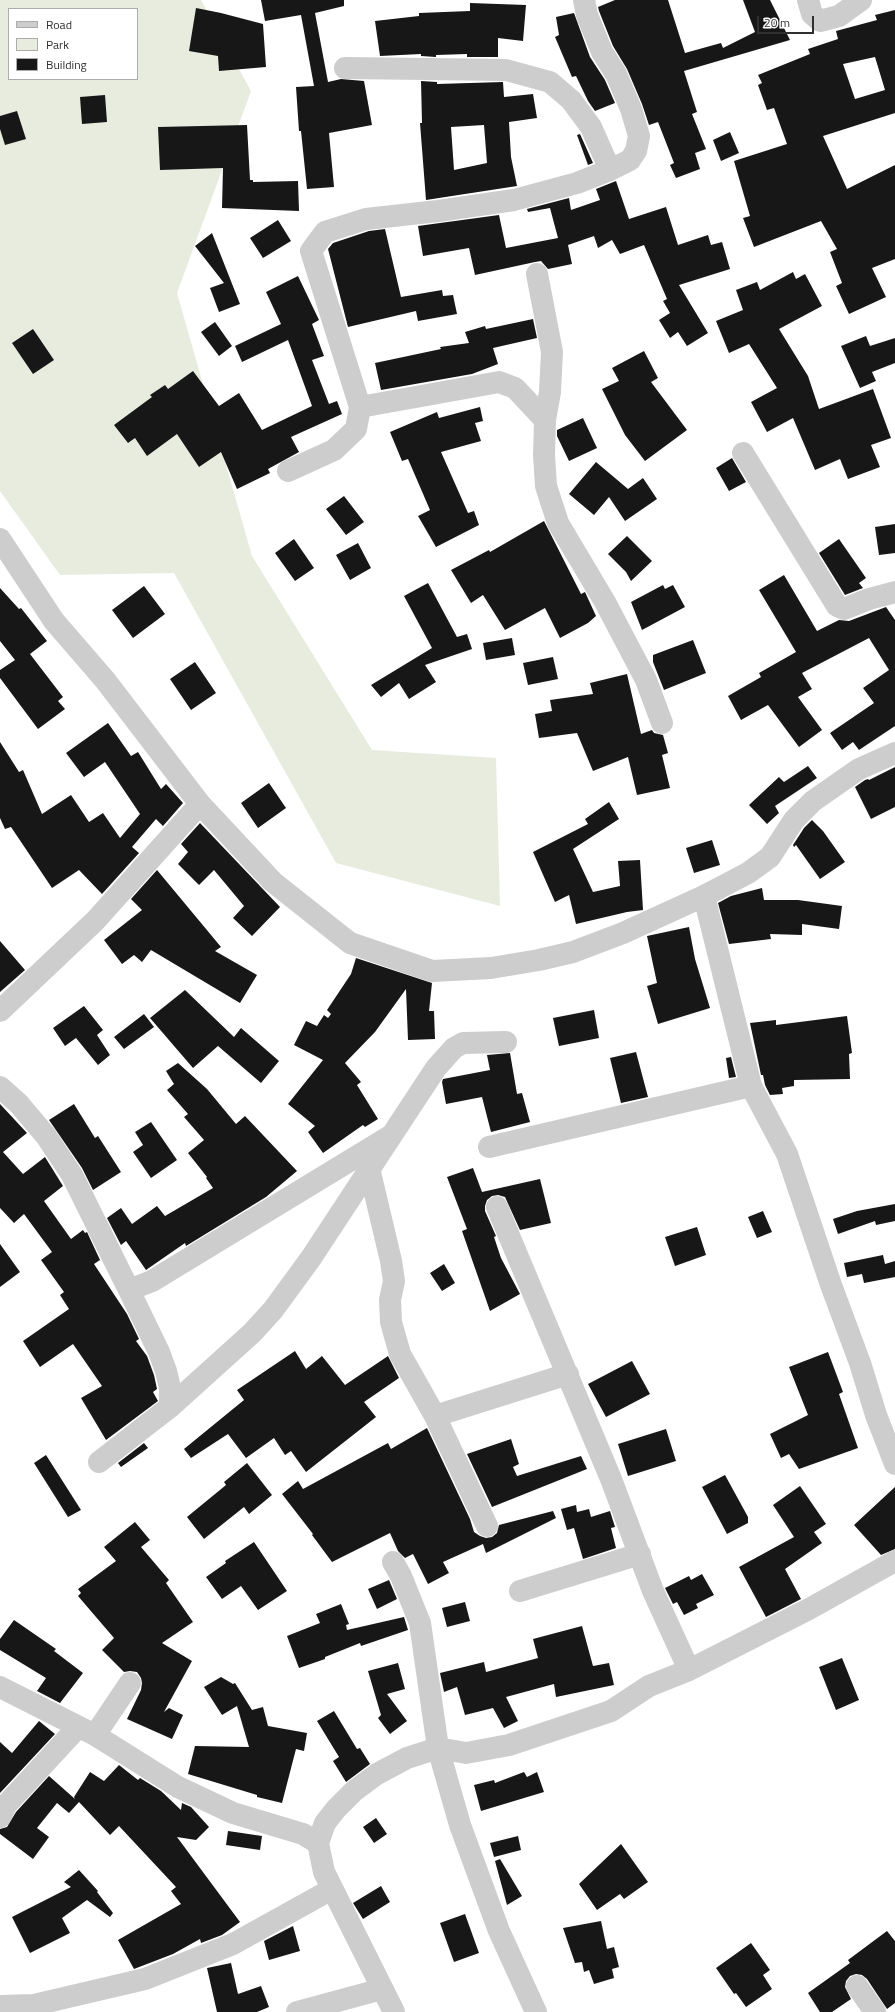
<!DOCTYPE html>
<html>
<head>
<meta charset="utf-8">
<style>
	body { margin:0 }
	#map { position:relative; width:895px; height:2012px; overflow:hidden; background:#fff; font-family:"Titillium Web",sans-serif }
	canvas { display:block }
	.legend { position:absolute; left:8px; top:8px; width:130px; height:72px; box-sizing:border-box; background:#fff; border:1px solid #acacac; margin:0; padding:5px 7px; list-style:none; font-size:12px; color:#303030 }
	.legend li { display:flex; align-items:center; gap:8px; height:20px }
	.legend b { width:20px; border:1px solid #acacac }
	.scale { position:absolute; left:757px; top:16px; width:57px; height:18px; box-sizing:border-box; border:2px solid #303030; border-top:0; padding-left:5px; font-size:12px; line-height:14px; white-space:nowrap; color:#303030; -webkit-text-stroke:3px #fff; paint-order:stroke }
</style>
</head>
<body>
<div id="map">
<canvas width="895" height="2012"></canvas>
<ul class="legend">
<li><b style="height:5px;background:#cdcdcd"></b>Road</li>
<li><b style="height:11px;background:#e7ecdf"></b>Park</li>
<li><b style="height:11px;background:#171717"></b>Building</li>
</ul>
<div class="scale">20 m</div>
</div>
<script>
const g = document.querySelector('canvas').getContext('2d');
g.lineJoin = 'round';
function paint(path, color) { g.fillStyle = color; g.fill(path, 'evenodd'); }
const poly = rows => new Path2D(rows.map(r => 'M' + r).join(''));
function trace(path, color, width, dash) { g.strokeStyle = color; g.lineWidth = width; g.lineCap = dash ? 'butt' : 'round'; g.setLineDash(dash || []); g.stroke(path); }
paint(poly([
	[0,0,201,0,251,91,177,293,252,556,372,750,496,758,500,906,336,863,174,573,60,575,0,491],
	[9,9,137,9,137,79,9,79]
]), '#e7ecdf');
paint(poly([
	[261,0,344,0,344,6,315,13,328,82,341,79,364,81,372,125,329,133,334,187,307,189,301,131,299,131,296,87,314,86,301,15,265,21],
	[615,0,668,0,685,53,721,43,723,48,755,32,743,0,770,0,790,40,684,71,697,112,692,114,706,149,695,153,700,169,676,178,670,165,674,163,658,122,649,125,642,104,627,69,613,46,599,11,598,7],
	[470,3,526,5,523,41,498,38,498,57,467,57,467,54,436,55,436,57,421,56,421,54,380,56,375,21,419,16,419,13,470,11],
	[196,8,221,13,263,24,266,67,219,71,218,56,189,51],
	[895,10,895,113,823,136,847,189,895,165,895,259,872,268,886,297,849,314,836,286,842,283,830,252,837,249,821,221,754,247,743,218,750,216,734,161,787,144,774,108,767,110,758,85,762,83,758,75,810,54,808,49,838,39,836,31,877,20,875,15],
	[875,57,885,90,855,99,843,64],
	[574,13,590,57,605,80,615,103,595,111,588,101,576,76,572,77,555,37,559,35,556,17],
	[421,81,437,82,437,84,503,82,504,97,533,94,537,118,509,122,511,157,517,186,426,200,420,123,422,123],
	[484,125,487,163,454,170,451,127],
	[105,95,107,122,82,124,80,97],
	[17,111,26,139,5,145,0,129,0,116],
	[247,125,250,180,253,180,253,182,298,181,299,211,222,208,223,168,160,170,158,127],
	[730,132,739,153,721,161,713,140],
	[580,134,593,163,588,165,577,135],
	[616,181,629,219,666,207,678,245,708,235,711,245,722,242,730,269,679,285,708,333,687,346,678,332,670,338,659,320,670,313,663,301,667,299,644,245,620,254,612,240,598,248,594,236,568,245,572,264,548,269,541,261,535,262,475,275,469,248,423,256,418,226,499,215,506,248,558,238,550,208,528,212,527,209,569,198,571,210,600,200,596,189],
	[278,220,291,241,263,258,250,238],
	[385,229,401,297,442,290,443,296,453,295,457,314,418,321,416,311,348,327,328,249,333,243,369,231],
	[212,233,240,304,219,312,210,288,224,283,195,246],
	[793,272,796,279,805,274,822,306,779,329,808,376,819,409,873,389,891,438,871,445,880,467,848,479,840,459,815,470,793,418,767,432,751,402,777,388,749,344,729,353,716,321,743,310,736,290,757,282,760,290],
	[298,276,319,320,312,324,324,356,312,360,329,404,337,401,342,414,291,437,299,452,268,469,270,473,237,489,221,452,199,467,177,434,147,456,135,438,128,443,114,425,152,397,150,395,165,385,168,389,193,371,219,406,239,393,262,430,312,406,288,340,242,362,235,346,281,324,266,292],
	[533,319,537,338,493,348,498,364,472,374,381,390,375,363,441,349,440,347,469,343,465,332,485,326,486,329],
	[215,322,232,346,219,356,201,332],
	[33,329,54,360,33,374,12,343],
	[866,336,870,346,895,338,895,363,872,372,876,381,860,388,841,346],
	[644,351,658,378,651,382,687,430,645,461,625,435,602,389,619,381,612,368],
	[480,407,483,421,475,423,481,441,441,452,468,513,474,511,479,525,436,547,418,516,430,510,408,459,402,461,390,432,437,412,439,418],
	[583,418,597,448,569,461,557,436,557,430],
	[732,458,746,482,729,491,716,468],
	[596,462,628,489,643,478,657,499,625,521,609,497,594,515,569,494],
	[344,496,364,522,346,535,326,509],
	[544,521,581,594,585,592,596,616,588,623,560,638,545,608,505,630,483,595,471,603,451,570,489,550,490,552],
	[895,524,895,553,879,555,875,527],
	[627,536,652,561,631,581,626,572,608,554],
	[294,539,314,568,295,581,275,553],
	[839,539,866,578,859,583,863,588,845,595,819,553],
	[358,543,371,568,350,580,336,555],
	[784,575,817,631,839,620,849,621,886,607,895,620,895,726,859,750,853,742,842,750,830,733,874,703,863,688,889,670,869,638,802,673,812,689,798,697,822,730,799,747,768,705,741,720,728,696,761,677,759,673,796,652,759,590],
	[428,583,457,637,467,634,472,649,425,665,436,682,409,699,399,683,381,697,371,685,432,648,404,596],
	[663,585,665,589,673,585,685,607,642,630,631,602],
	[144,586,165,614,133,638,112,610],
	[0,588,19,609,21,608,47,641,30,654,63,697,58,701,65,709,38,729,0,678,0,670,15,660,0,641],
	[512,638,515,655,486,660,483,643],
	[693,640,706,673,664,690,653,662,653,655],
	[553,657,558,679,528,685,523,663],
	[195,662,216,693,191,710,170,679],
	[627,674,641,734,652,730,654,733,663,735,668,753,662,755,670,788,637,795,628,757,593,771,577,733,539,738,535,714,552,711,550,700,593,694,590,683],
	[108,723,131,756,138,752,161,789,166,784,183,803,163,826,156,819,132,847,139,853,102,894,79,870,52,888,11,827,5,829,0,818,0,742,19,772,23,770,42,814,71,795,89,822,103,813,120,838,140,814,105,762,84,777,66,753],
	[808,766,817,778,775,806,779,813,767,824,749,805,779,777,784,782],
	[895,767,895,807,871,819,855,787,865,780,868,779,869,780],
	[269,783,286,808,258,828,241,803],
	[609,802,619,819,573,849,593,892,620,886,618,861,640,860,643,910,627,912,576,924,569,895,555,902,533,852,588,824,585,819],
	[812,820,823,831,845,862,820,879,796,845,794,847,793,845,804,828],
	[200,823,280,907,252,936,233,918,244,906,214,870,199,885,178,864,188,852,181,844],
	[712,840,720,865,694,873,686,848],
	[157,870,221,947,215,951,257,975,240,1003,151,950,142,962,134,955,122,964,104,940,142,910,131,899],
	[762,888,764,900,798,900,842,906,839,929,802,924,802,935,770,934,771,939,729,944,718,903,731,896],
	[689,927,695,959,710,1008,658,1024,647,986,657,983,647,936],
	[0,941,25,970,0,992],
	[356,958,432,983,429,1011,434,1011,435,1039,408,1040,406,989,375,1032,345,1063,361,1082,357,1085,378,1119,365,1127,363,1125,323,1153,308,1132,315,1126,288,1104,323,1060,294,1045,306,1021,317,1026,324,1015,328,1018,331,1014,327,1010,351,974],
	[185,990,234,1037,241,1028,279,1061,261,1083,218,1046,193,1068,150,1018],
	[84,1006,103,1030,97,1035,110,1055,98,1065,76,1038,65,1046,53,1028],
	[594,1010,599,1038,559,1046,553,1018],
	[144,1014,154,1027,124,1049,114,1037],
	[847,1016,852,1053,849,1054,850,1079,794,1080,794,1086,782,1088,783,1094,770,1095,765,1085,763,1075,761,1075,750,1023,776,1020,776,1025],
	[636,1052,648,1097,621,1103,610,1058],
	[510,1053,517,1094,522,1093,530,1122,491,1132,482,1097,446,1104,442,1082,443,1079,490,1070,487,1055],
	[731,1057,736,1077,729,1078,726,1058],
	[178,1063,207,1089,236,1124,245,1116,297,1171,266,1197,186,1246,185,1243,146,1270,126,1241,121,1245,107,1218,121,1208,132,1224,157,1206,165,1216,213,1188,206,1178,207,1177,188,1153,204,1140,184,1117,188,1114,167,1090,174,1084,166,1071],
	[0,1104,27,1133,3,1152,23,1174,45,1157,63,1186,44,1201,71,1239,83,1230,85,1233,87,1232,100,1260,94,1264,127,1314,139,1339,136,1341,147,1356,154,1375,157,1389,153,1392,158,1401,106,1440,81,1398,102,1386,73,1344,40,1367,23,1341,69,1309,60,1295,64,1292,41,1260,52,1252,24,1214,14,1223,0,1208],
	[74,1104,95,1138,98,1136,121,1172,93,1190,82,1168,49,1120],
	[151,1122,177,1160,151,1178,133,1152,143,1145,135,1132],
	[473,1168,482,1192,540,1179,551,1223,520,1230,505,1197,498,1195,492,1196,487,1200,485,1206,485,1211,496,1236,494,1237,501,1258,520,1294,490,1311,462,1231,467,1229,447,1177],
	[895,1204,895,1221,876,1225,875,1221,838,1234,833,1219,857,1211],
	[763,1211,772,1232,757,1238,748,1217],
	[697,1227,706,1255,675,1266,665,1237],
	[0,1244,20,1272,0,1287],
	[883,1255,885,1264,895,1261,895,1277,864,1283,862,1274,847,1277,844,1263],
	[444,1264,455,1283,442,1291,430,1273],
	[295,1351,306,1369,322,1356,345,1385,388,1356,399,1378,364,1402,376,1417,306,1472,291,1451,285,1455,274,1438,246,1458,228,1434,191,1458,184,1449,244,1400,237,1390],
	[828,1352,843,1392,839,1394,858,1448,799,1469,789,1454,781,1458,770,1434,808,1415,789,1367],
	[632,1361,650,1394,606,1417,588,1384],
	[427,1428,470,1519,474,1532,480,1536,486,1538,492,1537,497,1533,499,1525,553,1511,556,1518,486,1553,483,1544,443,1562,449,1573,428,1584,413,1554,405,1558,398,1551,390,1533,332,1562,312,1535,313,1534,282,1494,298,1481,303,1489,388,1443,391,1449],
	[666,1429,676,1461,628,1476,618,1444],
	[511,1439,519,1464,513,1467,517,1476,581,1456,587,1469,492,1507,467,1454],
	[144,1443,148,1448,121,1467,118,1463],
	[46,1455,81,1510,68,1517,34,1463],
	[247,1463,272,1495,249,1514,244,1507,204,1539,187,1517,226,1485,224,1482],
	[725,1475,748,1517,748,1523,727,1534,702,1487],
	[800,1486,826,1524,814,1532,822,1543,785,1569,801,1599,766,1617,739,1567,794,1537,773,1505],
	[895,1487,895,1549,881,1555,854,1525],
	[576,1505,577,1512,589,1509,591,1517,610,1511,615,1527,611,1528,616,1548,583,1559,574,1528,567,1530,561,1509],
	[135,1522,150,1540,141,1547,169,1580,166,1583,193,1622,162,1643,192,1661,164,1712,169,1708,183,1715,172,1739,127,1719,141,1690,142,1683,141,1678,137,1672,130,1671,124,1672,102,1650,114,1638,78,1596,81,1593,78,1589,116,1561,104,1547],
	[254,1542,287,1591,258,1610,241,1586,222,1599,206,1577,226,1563,225,1561],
	[702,1574,714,1595,696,1604,698,1608,684,1615,677,1602,673,1604,665,1588,689,1576,691,1580],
	[389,1580,397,1599,377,1609,368,1589],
	[465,1602,470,1621,447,1627,442,1608],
	[341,1604,349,1624,346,1625,347,1630,404,1617,408,1630,361,1646,360,1643,325,1657,325,1659,299,1668,287,1636,320,1623,316,1614],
	[14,1620,56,1649,54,1651,83,1673,60,1703,37,1691,46,1678,0,1650,0,1639],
	[582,1626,593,1666,609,1663,614,1685,556,1697,554,1684,506,1697,518,1721,504,1728,493,1708,465,1715,457,1687,444,1692,440,1673,484,1662,486,1672,538,1658,533,1639],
	[842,1658,859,1700,836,1710,819,1667],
	[398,1663,405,1689,387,1694,407,1721,390,1734,378,1718,381,1715,368,1671],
	[221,1677,233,1684,235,1683,252,1710,263,1707,268,1726,307,1733,304,1751,296,1749,282,1803,257,1797,257,1795,188,1774,195,1746,249,1747,237,1706,222,1715,204,1687],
	[334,1711,357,1749,360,1748,370,1764,346,1782,333,1761,339,1757,317,1721],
	[39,1721,55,1734,0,1793,0,1742,12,1753],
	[119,1765,138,1780,140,1778,161,1791,181,1810,182,1803,191,1807,209,1827,196,1840,177,1837,240,1922,222,1935,201,1943,200,1939,173,1954,134,1969,118,1940,181,1904,171,1891,176,1887,119,1826,110,1835,79,1802,69,1813,57,1803,37,1828,49,1837,33,1859,0,1834,0,1829,7,1827,16,1812,49,1776,75,1799,74,1797,90,1772,104,1781],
	[524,1772,527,1777,537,1772,544,1792,481,1811,474,1785,494,1780,495,1783],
	[376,1818,387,1834,374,1843,363,1827],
	[228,1831,262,1836,260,1850,226,1845],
	[518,1836,521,1850,494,1857,490,1843],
	[621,1844,648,1882,624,1899,620,1894,597,1910,579,1884],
	[500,1859,522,1896,507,1905,495,1861],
	[79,1870,98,1891,97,1892,113,1913,110,1917,87,1900,62,1918,70,1933,30,1953,12,1917,71,1887,64,1882],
	[381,1886,390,1902,363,1919,353,1903],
	[465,1914,479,1953,454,1962,440,1923],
	[601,1921,607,1949,614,1947,619,1967,612,1969,614,1978,594,1984,589,1970,584,1972,582,1962,575,1963,563,1928],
	[293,1926,300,1951,269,1960,264,1941],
	[887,1931,895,1941,895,2003,887,2009,867,1979,862,1975,856,1974,850,1976,846,1981,845,1987,851,1999,832,2012,820,2012,808,1993,850,1963,848,1960],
	[751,1943,770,1970,763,1975,772,1989,746,2007,736,1993,734,1994,716,1968],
	[231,1963,238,1994,261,1986,269,2007,257,2012,217,2012,207,1968]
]), '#171717');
trace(poly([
	[808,0,812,14,820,21,839,16,861,0],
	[345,68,506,70,550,82,571,100,591,127,610,170],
	[537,274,552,352,550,392,545,420,544,455,546,486,558,523,605,602,646,680,662,723],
	[360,407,499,382,515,388,545,420],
	[743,453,837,606,844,609,869,599,895,592],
	[288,471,334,450,356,429,360,407,311,251,325,232,366,219,438,211,514,200,577,183,610,170,630,160,636,151,639,136,631,109,616,74,602,52,587,15,584,0],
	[0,539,54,621,105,680,200,804,273,882,350,943,432,971,491,968,539,960,573,952,623,933,704,896,748,873,770,857,794,820,813,801,859,769,895,753],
	[704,896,751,1086,787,1154,831,1285,860,1363,876,1415,895,1464],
	[0,1011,95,921,200,804],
	[0,1087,19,1104,46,1136,72,1175,129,1290,152,1281,392,1135],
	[489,1147,751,1086],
	[369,1168,391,1261,394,1281,390,1300,391,1322,400,1354,435,1416,487,1526],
	[497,1207,611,1479,653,1591,689,1670],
	[170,1407,252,1333,273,1310,311,1258,436,1068,454,1048,463,1043,506,1042],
	[435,1416,568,1374],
	[99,1462,170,1407,170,1388,166,1371,159,1352,129,1290],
	[393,1562,401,1576,420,1623,438,1748,460,1825,499,1931,536,2012],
	[520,1591,640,1554],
	[0,1687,95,1735,178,1787,233,1813,303,1834,318,1843],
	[95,1735,130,1683],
	[0,1817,6,1805,78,1727],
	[857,1986,875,2012],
	[0,2006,34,2005,145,1979,233,1944,332,1889],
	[297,2012,382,1989],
	[394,2012,324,1872,318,1843,325,1823,336,1809,354,1791,377,1774,407,1758,438,1748,466,1753,509,1745,611,1711,649,1686,689,1670,809,1609,895,1561]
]), '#cdcdcd', 22);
</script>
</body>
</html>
